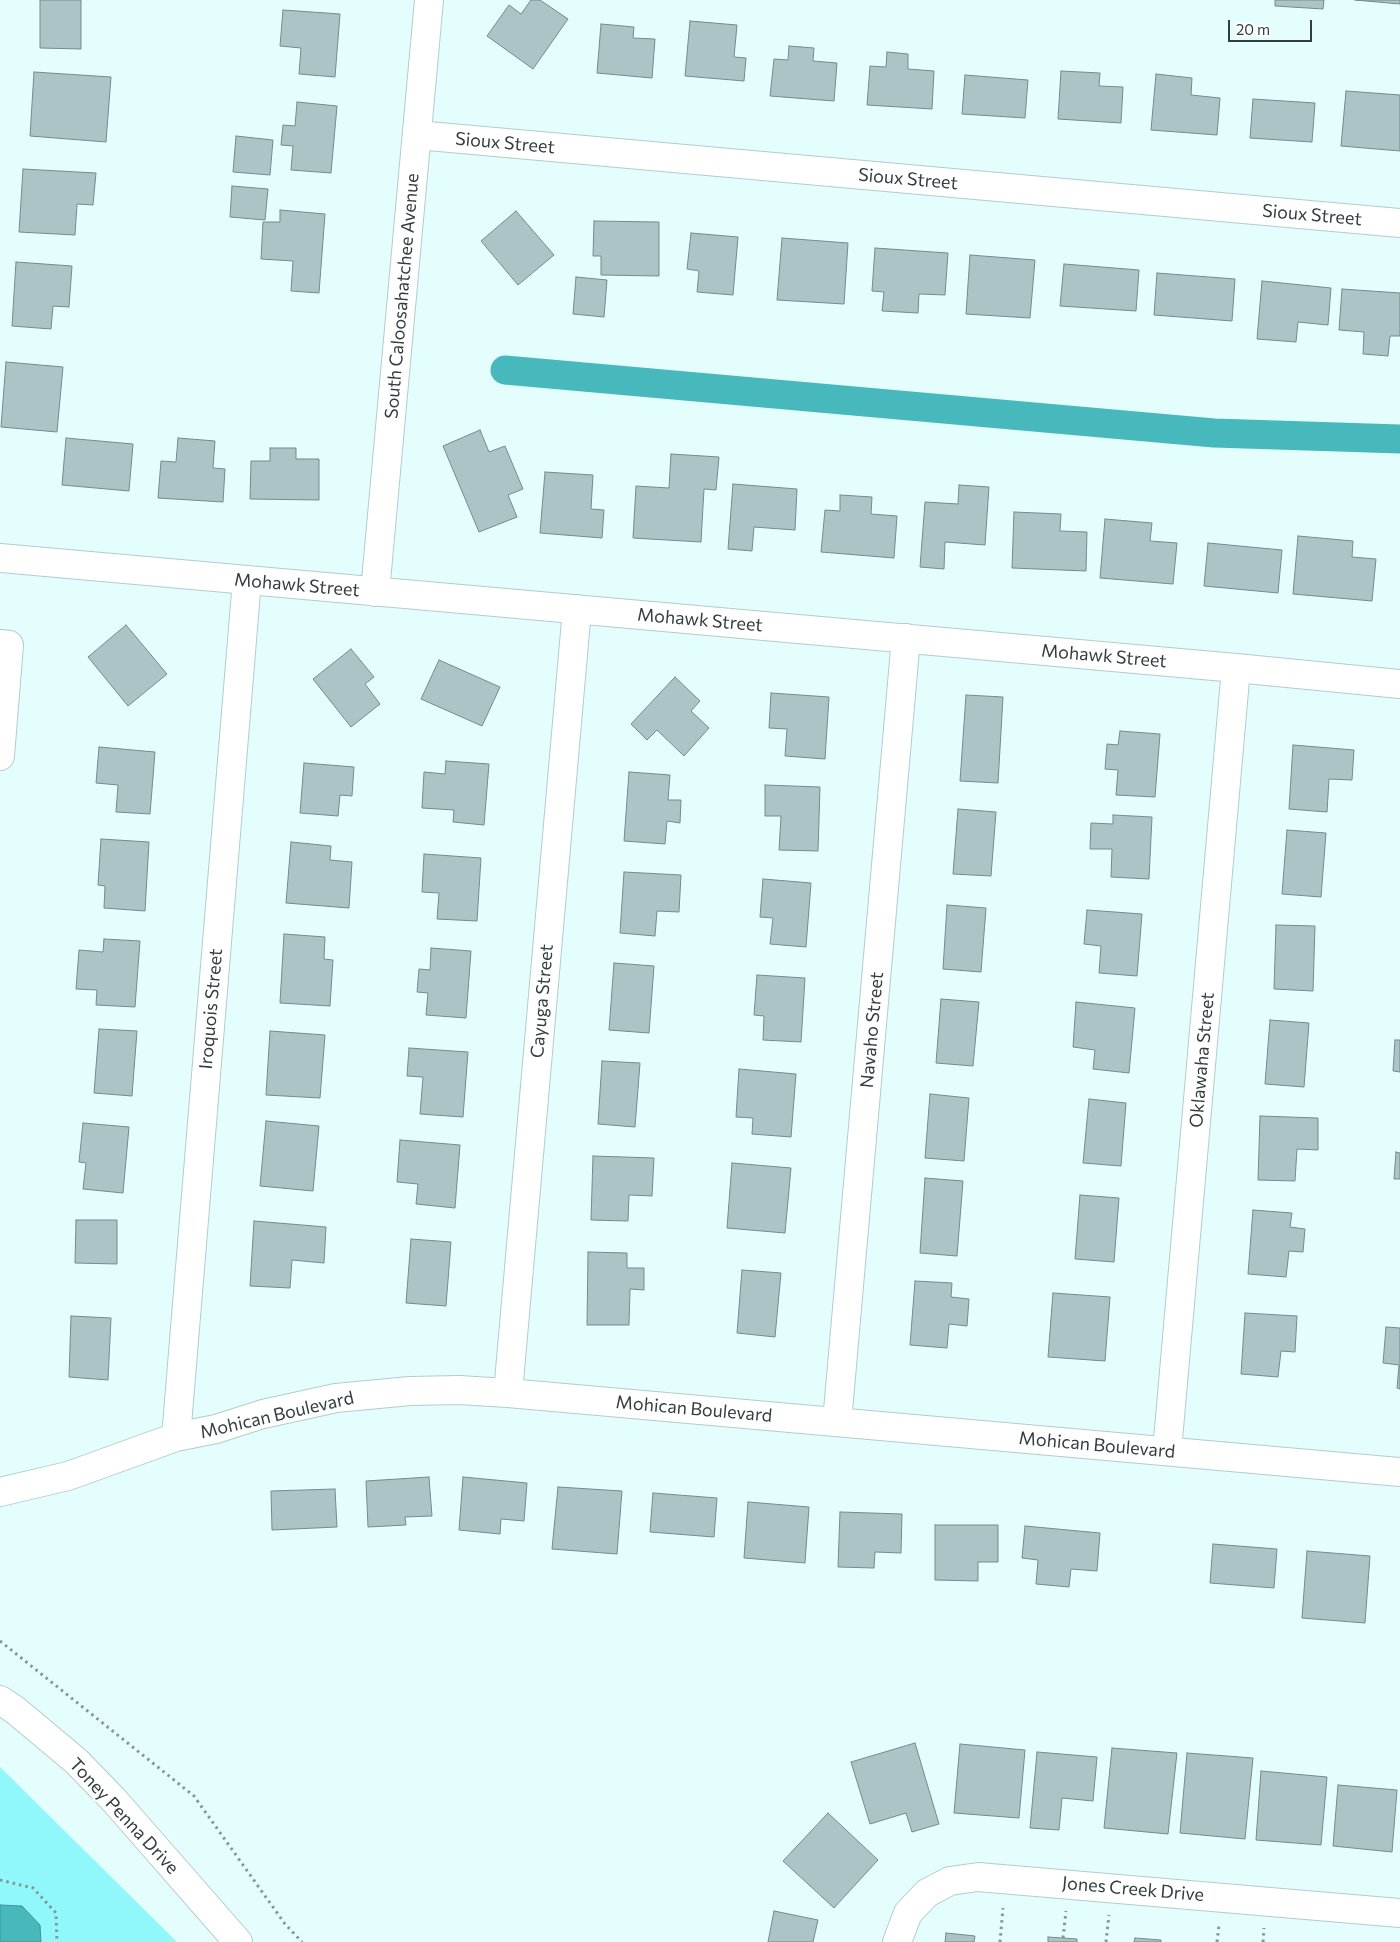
<!DOCTYPE html>
<html>
<head>
<meta charset="utf-8">
<style>
	body { margin:0 }
	#map { position:relative; width:1400px; height:1942px; overflow:hidden; background:#e4fefe; font-family:Commissioner,sans-serif }
	canvas { display:block }
	.scale { position:absolute; left:1228px; top:20px; width:84px; height:22px; box-sizing:border-box; border:2px solid #333d3d; border-top:0; padding-left:6px; font-size:15px; line-height:18px; white-space:nowrap; color:#333d3d; -webkit-text-stroke:4px #fff; paint-order:stroke }
</style>
</head>
<body>
<div id="map">
<canvas width="1400" height="1942"></canvas>
<div class="scale">20 m</div>
</div>
<script>
const g = document.querySelector('canvas').getContext('2d');
g.lineJoin = 'round';
function paint(path, color) { g.fillStyle = color; g.fill(path, 'evenodd'); }
const poly = rows => new Path2D(rows.map(r => 'M' + r).join(''));
function trace(path, color, width, dash) { g.strokeStyle = color; g.lineWidth = width; g.lineCap = dash ? 'butt' : 'round'; g.setLineDash(dash || []); g.stroke(path); }
function drawText(font, color, halo, rows, align = 'center') {
  g.font = font + ' Commissioner,sans-serif'; g.lineWidth = 4.5; g.setLineDash([]); g.textBaseline = 'middle'; g.strokeStyle = halo; g.fillStyle = color; for (const [text, x, y, turn = 0] of rows) {
    g.save(); g.translate(x, y); g.rotate((+turn || 0) * Math.PI / 180); g.textAlign = isNaN(turn) ? turn : align; if (halo) g.strokeText(text, 0, 0); g.fillText(text, 0, 0); g.restore();
  }
}
paint(poly([
	[0,1767,172,1937,177,1942,0,1942]
]), '#90f7fa');
const water = poly([
	[0,1905,22,1906,40,1925,41,1942,0,1942,0,1905]
]);
paint(water, '#47b9bc');
trace(water, '#419496', 1);
trace(poly([
	[505,370,1214,433,1400,439]
]), '#47b9bc', 29);
const building = poly([
	[40,0,81,0,81,49,40,48,40,0],
	[531,0,540,0,568,19,533,69,487,36,509,5,521,14,531,0],
	[1275,0,1324,0,1323,9,1275,6,1275,0],
	[1355,0,1400,0,1400,4,1355,0],
	[283,10,340,14,335,77,299,74,301,48,280,46,283,10],
	[690,21,737,25,734,57,746,58,744,81,685,76,690,21],
	[601,24,634,27,633,38,655,39,652,78,597,73,601,24],
	[789,46,814,48,813,61,837,63,834,101,770,96,774,59,788,60,789,46],
	[887,52,908,54,908,69,934,71,932,109,867,105,870,66,886,67,887,52],
	[1061,71,1100,73,1099,86,1123,87,1121,123,1058,119,1061,71],
	[34,72,111,77,106,142,30,136,34,72],
	[1156,74,1192,78,1191,95,1220,98,1217,135,1151,130,1156,74],
	[965,75,1028,80,1025,118,962,114,965,75],
	[1346,91,1400,95,1400,151,1341,146,1346,91],
	[1253,99,1315,103,1312,142,1250,138,1253,99],
	[297,102,337,106,331,173,291,170,293,146,281,145,283,125,295,126,297,102],
	[236,136,273,140,270,175,233,172,236,136],
	[23,169,96,173,93,205,77,204,75,235,19,232,23,169],
	[232,186,268,189,265,220,230,217,232,186],
	[280,210,325,214,319,293,291,291,293,261,261,259,263,222,280,222,280,210],
	[516,211,554,255,518,285,481,241,516,211],
	[594,221,659,222,659,276,601,275,601,256,593,256,594,221],
	[691,233,738,237,733,295,697,292,699,271,687,269,691,233],
	[782,238,848,243,844,304,777,300,782,238],
	[875,248,948,253,945,295,919,294,918,313,882,311,884,292,872,291,875,248],
	[970,255,1035,260,1030,318,966,314,970,255],
	[16,262,72,266,69,307,53,306,51,329,12,326,16,262],
	[1064,264,1139,270,1136,311,1060,306,1064,264],
	[1157,273,1235,279,1232,321,1154,315,1157,273],
	[576,277,607,280,604,317,573,314,576,277],
	[1262,281,1331,288,1328,325,1298,322,1296,342,1257,339,1262,281],
	[1342,289,1400,293,1400,336,1390,336,1388,356,1363,354,1364,332,1339,330,1342,289],
	[6,362,63,367,57,432,1,427,6,362],
	[480,430,489,452,505,446,523,489,508,495,517,517,479,532,443,446,480,430],
	[66,438,133,444,129,491,62,485,66,438],
	[178,438,215,441,213,468,225,469,223,502,158,498,161,461,176,462,178,438],
	[270,448,296,448,296,459,319,459,319,500,250,499,251,461,270,461,270,448],
	[671,454,719,457,716,490,704,489,701,542,633,538,636,486,669,488,671,454],
	[545,472,593,475,591,509,604,510,602,538,540,533,545,472],
	[733,484,797,489,795,530,754,527,752,551,728,549,733,484],
	[959,485,989,487,985,545,945,542,944,569,920,567,925,502,958,504,959,485],
	[840,495,872,497,871,514,897,516,894,558,821,552,825,510,840,511,840,495],
	[1014,512,1061,514,1060,531,1087,532,1086,571,1012,568,1014,512],
	[1105,519,1152,523,1150,541,1177,543,1173,584,1100,578,1105,519],
	[1298,536,1353,541,1352,557,1376,559,1372,601,1293,594,1298,536],
	[1208,543,1282,550,1278,593,1204,586,1208,543],
	[126,625,167,674,128,706,88,657,126,625],
	[351,649,374,677,365,684,380,704,351,727,313,679,351,649],
	[439,660,500,687,482,726,421,699,439,660],
	[675,677,700,701,691,711,709,728,684,756,657,730,647,740,631,724,675,677],
	[771,693,829,697,825,759,785,756,787,729,769,728,771,693],
	[966,695,1003,697,998,783,960,781,966,695],
	[1120,731,1160,734,1155,797,1116,795,1118,770,1105,769,1107,744,1118,745,1120,731],
	[1293,745,1354,750,1352,780,1329,779,1327,812,1289,809,1293,745],
	[99,747,155,752,150,814,116,812,118,785,96,783,99,747],
	[446,761,489,764,484,825,453,822,454,810,422,808,424,772,445,774,446,761],
	[304,763,354,767,352,796,340,795,338,816,300,813,304,763],
	[629,772,670,775,668,800,681,800,680,823,667,821,665,844,624,841,629,772],
	[765,785,820,787,818,851,779,850,781,816,765,816,765,785],
	[958,809,996,812,991,876,953,874,958,809],
	[1113,815,1152,817,1149,879,1111,877,1112,849,1090,849,1091,823,1113,824,1113,815],
	[1287,830,1326,833,1321,897,1282,894,1287,830],
	[101,839,149,842,145,911,104,908,105,886,98,885,101,839],
	[291,842,331,846,330,860,352,862,349,908,286,903,291,842],
	[424,854,481,858,477,921,437,919,439,893,422,892,424,854],
	[624,872,681,875,679,912,657,911,655,936,620,933,624,872],
	[763,879,811,883,806,947,770,944,773,918,760,917,763,879],
	[947,905,986,908,981,972,943,969,947,905],
	[1087,910,1142,914,1137,976,1099,973,1101,946,1084,944,1087,910],
	[1276,925,1315,926,1313,991,1274,989,1276,925],
	[284,934,325,937,324,959,333,960,330,1006,280,1003,284,934],
	[104,939,140,941,135,1007,96,1005,97,990,76,989,79,950,103,952,104,939],
	[431,948,471,951,466,1018,426,1015,428,993,417,992,419,969,430,970,431,948],
	[614,963,654,966,649,1033,609,1030,614,963],
	[757,975,805,978,801,1042,763,1040,764,1016,754,1015,757,975],
	[941,999,979,1002,973,1066,936,1063,941,999],
	[1076,1002,1135,1008,1129,1073,1093,1069,1095,1050,1073,1047,1076,1002],
	[1270,1020,1309,1023,1304,1087,1265,1084,1270,1020],
	[99,1029,137,1031,132,1096,94,1093,99,1029],
	[270,1031,325,1035,320,1098,266,1095,270,1031],
	[1395,1040,1400,1040,1400,1072,1393,1071,1395,1040],
	[409,1048,468,1052,463,1117,420,1114,423,1077,407,1076,409,1048],
	[602,1061,640,1063,635,1127,598,1124,602,1061],
	[739,1069,796,1074,791,1137,752,1134,753,1118,736,1117,739,1069],
	[930,1094,969,1098,964,1161,925,1158,930,1094],
	[1089,1099,1126,1103,1121,1166,1083,1163,1089,1099],
	[1260,1116,1318,1118,1318,1150,1297,1149,1295,1181,1258,1180,1260,1116],
	[266,1121,319,1126,313,1191,260,1186,266,1121],
	[83,1123,129,1127,123,1193,83,1189,86,1163,79,1162,83,1123],
	[400,1140,460,1145,455,1208,416,1204,418,1184,397,1182,400,1140],
	[1396,1152,1400,1153,1400,1179,1394,1179,1396,1152],
	[593,1156,654,1158,652,1196,629,1195,628,1221,591,1220,593,1156],
	[732,1163,791,1168,785,1233,727,1228,732,1163],
	[925,1178,963,1181,957,1256,920,1253,925,1178],
	[1080,1195,1119,1198,1114,1262,1075,1259,1080,1195],
	[1253,1210,1292,1213,1290,1227,1305,1229,1303,1252,1289,1251,1286,1277,1248,1274,1253,1210],
	[76,1220,117,1220,117,1264,75,1263,76,1220],
	[254,1221,326,1227,324,1263,292,1260,290,1288,250,1286,254,1221],
	[411,1239,451,1242,446,1306,406,1303,411,1239],
	[588,1252,627,1253,627,1268,644,1268,644,1290,630,1289,629,1325,587,1325,588,1252],
	[742,1270,781,1273,775,1337,737,1333,742,1270],
	[915,1281,952,1283,951,1297,969,1299,967,1326,949,1324,947,1348,910,1345,915,1281],
	[1053,1293,1110,1297,1105,1361,1048,1357,1053,1293],
	[1245,1313,1297,1316,1295,1352,1281,1351,1278,1377,1241,1374,1245,1313],
	[71,1316,111,1318,108,1380,69,1377,71,1316],
	[1386,1327,1400,1328,1400,1389,1397,1388,1399,1365,1383,1363,1386,1327],
	[429,1477,432,1516,405,1517,406,1525,368,1527,366,1481,429,1477],
	[463,1477,527,1483,524,1521,501,1519,500,1534,459,1530,463,1477],
	[558,1487,622,1491,617,1554,552,1549,558,1487],
	[335,1489,337,1527,272,1530,271,1491,335,1489],
	[653,1493,717,1498,714,1537,650,1532,653,1493],
	[748,1502,809,1507,805,1563,744,1558,748,1502],
	[840,1512,902,1514,901,1553,875,1552,874,1568,838,1567,840,1512],
	[935,1525,998,1525,998,1562,978,1562,978,1581,935,1580,935,1525],
	[1025,1526,1100,1533,1097,1571,1071,1569,1069,1587,1036,1584,1038,1560,1022,1558,1025,1526],
	[1213,1544,1277,1549,1274,1588,1210,1583,1213,1544],
	[1307,1551,1370,1556,1365,1623,1302,1618,1307,1551],
	[915,1743,939,1824,912,1832,906,1813,870,1824,851,1762,915,1743],
	[960,1744,1025,1750,1019,1818,954,1813,960,1744],
	[1112,1748,1177,1753,1168,1834,1104,1828,1112,1748],
	[1037,1752,1097,1757,1093,1801,1062,1798,1059,1830,1030,1828,1037,1752],
	[1187,1753,1253,1758,1245,1839,1180,1833,1187,1753],
	[1261,1771,1327,1777,1321,1845,1256,1840,1261,1771],
	[1338,1785,1397,1790,1392,1852,1333,1846,1338,1785],
	[828,1813,878,1860,834,1908,783,1861,828,1813],
	[774,1911,818,1920,813,1942,768,1942,774,1911],
	[946,1933,975,1936,974,1942,945,1942,946,1933],
	[1048,1937,1077,1939,1077,1942,1048,1942,1048,1937],
	[1135,1938,1161,1940,1161,1942,1134,1942,1135,1938]
]);
paint(building, '#acc4c5');
trace(building, '#748b8b', 1);
const minor = poly([
	[417,135,1400,223],
	[0,558,1236,668,1400,684],
	[375,592,429,0],
	[0,644,9,645,0,756],
	[508,1393,577,609],
	[837,1422,906,638],
	[176,1437,247,580],
	[1167,1451,1236,668],
	[0,1492,68,1476,176,1437,216,1429,263,1414,336,1398,410,1391,459,1390,508,1393,1400,1472],
	[0,1700,15,1710,76,1761,113,1799,238,1942],
	[897,1942,908,1913,927,1893,950,1881,978,1877,1400,1913]
]);
trace(minor, '#b3cbcc', 30);
trace(poly([
	[0,1641,194,1796,285,1924,302,1942],
	[0,1880,33,1888,56,1913,57,1942],
	[1063,1938,1066,1911],
	[1000,1942,1003,1908],
	[1106,1942,1109,1915],
	[1217,1942,1219,1925],
	[1263,1942,1264,1928]
]), '#859696', 3, [2.5, 4]);
trace(minor, '#fff', 28);
drawText('18px', '#333d3d', '#fff', [
	["Sioux Street",505,143,5],
	["Sioux Street",908,179,5],
	["Sioux Street",1312,215,5],
	["South Caloosahatchee Avenue",402,296,-85],
	["Mohawk Street",297,585,5],
	["Mohawk Street",700,620,5],
	["Mohawk Street",1104,656,5],
	["Cayuga Street",542,1001,-85],
	["Iroquois Street",211,1009,-85],
	["Navaho Street",872,1030,-85],
	["Oklawaha Street",1202,1060,-85],
	["Mohican Boulevard",694,1409,5],
	["Mohican Boulevard",277,1415,-13],
	["Mohican Boulevard",1097,1445,5],
	["Toney Penna Drive",124,1816,47],
	["Jones Creek Drive",1133,1889,5]
]);
</script>
</body>
</html>
